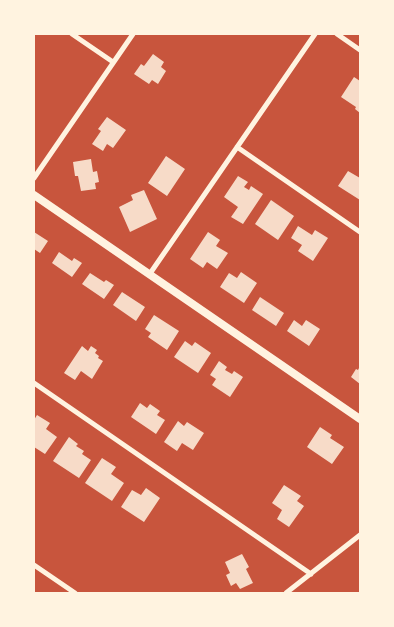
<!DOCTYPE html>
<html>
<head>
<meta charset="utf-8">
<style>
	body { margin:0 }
	#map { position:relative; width:394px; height:627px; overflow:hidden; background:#c8553d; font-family:"Nunito Sans",sans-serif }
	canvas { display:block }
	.frame { position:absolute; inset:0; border:35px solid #fff3e0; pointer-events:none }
</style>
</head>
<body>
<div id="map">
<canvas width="394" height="627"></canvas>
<div class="frame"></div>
</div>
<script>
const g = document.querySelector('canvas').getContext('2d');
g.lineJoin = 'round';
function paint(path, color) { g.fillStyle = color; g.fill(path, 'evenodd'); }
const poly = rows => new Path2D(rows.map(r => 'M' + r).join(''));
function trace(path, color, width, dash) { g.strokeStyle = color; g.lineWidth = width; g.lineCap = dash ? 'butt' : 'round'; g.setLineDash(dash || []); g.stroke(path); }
paint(poly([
	[153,54,164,62,161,67,166,71,158,84,152,80,149,84,134,74,141,64,144,66],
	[354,77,360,81,360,113,355,109,356,107,341,97],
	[107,117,126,130,113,148,107,144,103,151,92,144,101,131,98,129],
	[166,156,185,169,167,196,148,183],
	[91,159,93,172,97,171,99,182,95,183,96,189,81,191,78,176,75,176,73,162],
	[348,171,360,178,360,200,338,186],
	[238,176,248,182,244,187,249,190,251,186,263,194,243,224,231,217,238,207,224,197],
	[144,190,157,219,130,232,119,207,133,200,131,195],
	[271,200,294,216,278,240,255,224],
	[298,226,312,235,315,230,328,238,313,261,298,251,302,245,291,238],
	[34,232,48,241,40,253,34,249],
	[208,232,220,240,216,246,228,253,217,269,207,262,203,268,190,259],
	[59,252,72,261,74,258,82,263,72,277,52,263],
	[241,272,257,283,244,303,220,287,229,273,237,278],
	[90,273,104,282,106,280,114,285,104,299,82,284],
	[122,292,145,307,136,321,113,305],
	[260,297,284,313,276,326,252,310],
	[154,315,179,331,167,350,148,337,151,333,145,329],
	[294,320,302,326,306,320,320,329,309,346,287,331],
	[185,341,192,346,195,342,211,353,198,373,174,357],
	[82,346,88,351,91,346,97,350,95,353,99,356,98,358,103,361,92,379,81,371,75,380,64,373],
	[219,361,227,367,225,370,232,374,234,371,243,377,230,397,212,385,216,379,210,375],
	[360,366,360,384,351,377,356,369,358,370],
	[140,403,147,408,150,404,160,411,157,415,165,420,156,434,131,417],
	[37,415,50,423,46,429,57,437,45,454,34,447,34,420],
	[178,421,184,426,187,422,204,433,193,450,182,443,177,451,164,442],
	[320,427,332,435,330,438,344,447,332,464,307,447],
	[69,437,78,444,76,446,84,451,82,454,91,460,79,478,53,461],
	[102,458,116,467,111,474,124,483,112,501,85,483],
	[284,485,301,496,297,501,304,506,289,527,277,519,282,510,272,503],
	[146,488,160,498,144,522,121,507,132,490,141,495],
	[242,554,249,567,246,569,253,583,240,589,236,583,231,586,226,575,230,573,225,562]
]), '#f7dbc8');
trace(poly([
	[72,34,113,62],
	[337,34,360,50],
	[237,147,360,232],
	[34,178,133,34],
	[149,275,315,34],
	[34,383,311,574],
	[34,565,75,593],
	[286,593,360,535]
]), '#fff3e0', 5);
trace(poly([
	[34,195,360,419]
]), '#fff3e0', 8);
</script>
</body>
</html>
